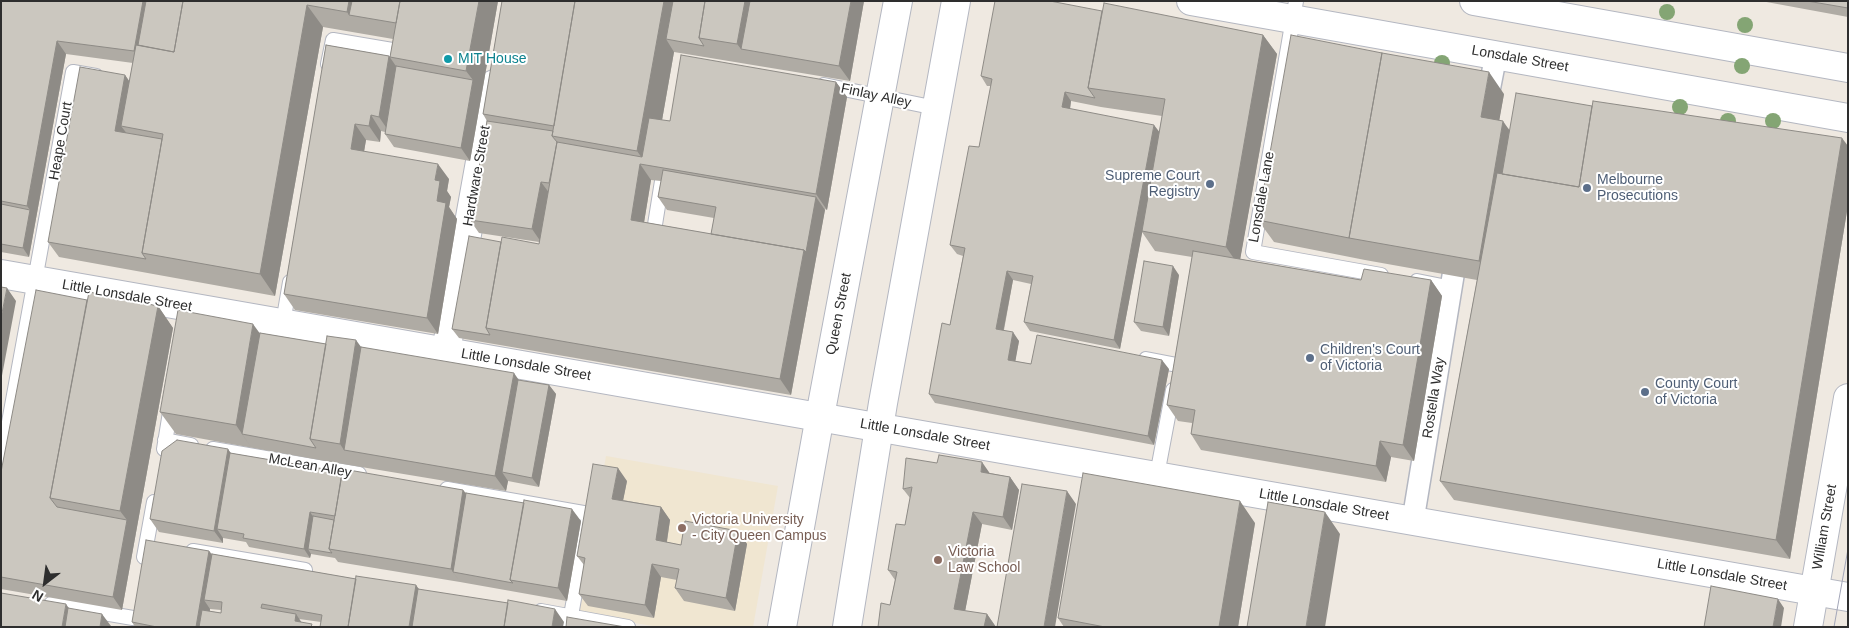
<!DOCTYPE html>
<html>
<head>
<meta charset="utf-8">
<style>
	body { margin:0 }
	#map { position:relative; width:1849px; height:628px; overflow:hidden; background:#efe9e1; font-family:Arial,sans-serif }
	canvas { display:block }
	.frame { position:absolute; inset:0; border:2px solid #2e2e2e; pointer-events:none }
	.north { position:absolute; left:20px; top:558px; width:50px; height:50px; -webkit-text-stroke:4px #fff; paint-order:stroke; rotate:210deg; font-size:14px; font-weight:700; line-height:20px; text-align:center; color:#2e2e2e }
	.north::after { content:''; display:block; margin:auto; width:18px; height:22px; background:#2e2e2e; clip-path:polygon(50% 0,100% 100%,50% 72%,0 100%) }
</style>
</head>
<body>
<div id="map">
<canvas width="1849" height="628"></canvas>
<div class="frame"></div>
<div class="north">N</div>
</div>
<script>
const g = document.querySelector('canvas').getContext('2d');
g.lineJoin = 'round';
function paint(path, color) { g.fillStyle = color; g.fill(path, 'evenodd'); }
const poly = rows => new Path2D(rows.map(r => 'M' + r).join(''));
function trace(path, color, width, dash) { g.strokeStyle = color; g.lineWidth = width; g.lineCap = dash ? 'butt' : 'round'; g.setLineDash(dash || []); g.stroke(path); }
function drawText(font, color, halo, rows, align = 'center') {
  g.font = font + ' Arial,sans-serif'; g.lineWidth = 4; g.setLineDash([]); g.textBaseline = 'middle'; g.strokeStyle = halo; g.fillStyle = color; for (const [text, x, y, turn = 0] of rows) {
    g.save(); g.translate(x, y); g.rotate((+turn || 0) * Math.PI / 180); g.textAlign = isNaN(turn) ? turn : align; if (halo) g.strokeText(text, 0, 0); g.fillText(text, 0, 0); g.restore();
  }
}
paint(poly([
	[606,456,778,486,753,627,658,627,579,613]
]), '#f0e6d1');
const service = poly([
	[1296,1,1253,252,1381,275],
	[328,64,333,40,404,52],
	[824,85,936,108],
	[653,237,662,181],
	[1417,281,1452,288],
	[283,323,290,282],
	[1146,359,1177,365],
	[165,440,191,445],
	[164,449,171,406],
	[213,449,359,474],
	[1,466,73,72,96,76],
	[1157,475,1173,390],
	[447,489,589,514,569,627],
	[193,551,305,570],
	[144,557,154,502],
	[51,604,133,618],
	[541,611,628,627]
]);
const pedestrian = poly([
	[1489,91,1496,55],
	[1413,520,1453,276]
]);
const minor = poly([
	[1,274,1848,597],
	[446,351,494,84]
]);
const tertiary = poly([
	[782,627,820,416,898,1],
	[847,627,883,403,956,1],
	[1808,627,1848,398]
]);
const secondary = poly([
	[1191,1,1848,118],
	[1474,1,1848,68]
]);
trace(service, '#b4b7c1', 16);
trace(pedestrian, '#b4b7c1', 24);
trace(minor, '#b4b7c1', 30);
trace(tertiary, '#b4b7c1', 30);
trace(secondary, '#b4b7c1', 30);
trace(service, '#fff', 14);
trace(pedestrian, '#fff', 21);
trace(minor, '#fff', 28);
trace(tertiary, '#fff', 28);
trace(secondary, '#fff', 28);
trace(poly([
	[1834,627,1848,549]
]), '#a3a6b8', 1);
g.fillStyle = '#84a574';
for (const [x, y] of [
	[1667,12],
	[1745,25],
	[1442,63],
	[1742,66],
	[1680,107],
	[1728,121],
	[1773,121]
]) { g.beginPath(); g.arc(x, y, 8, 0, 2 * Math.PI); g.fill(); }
paint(poly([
	[1,1,498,1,470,161,394,147,385,134,385,132,381,131,380,142,366,140,364,151,449,179,447,191,451,197,449,207,457,219,438,334,295,310,284,294,326,45,389,56,390,57,393,39,323,27,275,296,59,257,48,242,125,75,129,81,133,63,66,54,29,257,1,252],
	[502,1,864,1,850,81,674,52,662,120,670,121,836,82,847,97,827,210,825,209,791,395,459,338,452,329,501,242,539,244,539,242,479,233,470,220,487,121,483,114],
	[651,180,661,181,658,197,667,210,714,218,711,234,644,222],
	[1761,1,1848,1,1848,17],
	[1102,11,1263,35,1277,54,1240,259,1361,280,1431,280,1442,296,1414,461,1391,457,1386,482,1201,450,1191,434,1192,423,1178,421,1167,405,1192,257,1155,251,1142,232,1120,349,1030,331,1024,322,1031,284,1013,280,1004,330,1019,341,1015,361,1031,364,1169,369,1154,445,935,403,929,394,950,325,963,256,957,254,950,245,979,147,991,86,987,86,981,76],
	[1071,101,1101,107,1162,116,1159,132,1070,109],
	[1504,94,1499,120,1510,130,1592,106,1848,146,1848,205,1790,559,1454,500,1440,481,1477,280,1365,260,1274,242,1258,220],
	[1179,275,1169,336,1141,331,1134,322],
	[87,300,158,306,173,328,122,610,1,589,1,472],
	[260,333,326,344,361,347,518,380,549,385,556,394,539,487,508,481,506,491,325,461,176,434,160,412],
	[228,449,230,453,342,472,463,490,466,493,581,521,567,601,460,582,338,562,335,558,311,554,310,558,249,547,246,542,223,538,223,543,159,532,150,519],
	[990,473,1010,477,1019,490,1012,530,982,524,965,611,987,614,996,627,878,627,890,605,895,580,888,570,905,525,910,498,903,489],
	[627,481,623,500,661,507,670,520,667,542,681,545,738,531,747,544,735,611,684,601,675,588,677,580,661,577,654,618,588,606,579,594,584,565,577,556],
	[1255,523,1238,627,1064,627,1058,618],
	[209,551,212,554,356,579,416,585,418,589,564,622,321,622,299,619,301,622,314,627,135,627,132,622],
	[210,609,221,610,221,613,210,611]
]), '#afaba4');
paint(poly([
	[143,1,154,1,143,64,134,51],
	[349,1,369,1,349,15,347,12],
	[479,1,498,1,470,161,461,148,473,80,466,71],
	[664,1,684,1,666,39,674,52,654,166,647,165,637,151],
	[745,1,764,1,741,49,737,44],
	[851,1,864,1,850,81,839,66],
	[307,5,323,27,275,296,260,274],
	[1263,35,1277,54,1239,266,1226,247],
	[57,41,66,54,29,257,23,248,30,210,27,206],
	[389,56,400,72,390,133,379,117],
	[1489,72,1504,94,1496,139,1481,117],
	[125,75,136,91,121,126,128,135,115,131],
	[836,82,847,97,827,210,816,194],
	[1065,92,1071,101,1069,116,1062,107],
	[371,115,381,131,380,142,369,126],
	[1503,121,1518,143,1494,283,1479,261],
	[355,124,366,140,362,164,351,149],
	[1154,125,1161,134,1120,349,1114,340],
	[1842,138,1848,146,1848,205,1790,559,1776,540],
	[438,164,449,179,447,191,451,197,449,207,457,219,438,334,427,318,435,180],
	[640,164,651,180,642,235,631,220],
	[541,182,550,194,541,242,532,229],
	[816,197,825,210,791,395,780,379,804,250],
	[1173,266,1179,275,1169,336,1163,327],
	[1007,271,1013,280,1002,338,996,329],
	[1431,280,1442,296,1414,461,1403,445],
	[7,288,16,301,1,381,1,318],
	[158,306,173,328,122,610,113,597,127,520,120,511],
	[253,324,269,346,242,434,251,447,236,425],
	[1013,332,1019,341,1014,369,1008,360],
	[356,340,372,362,344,450,340,444],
	[1162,360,1169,369,1154,445,1148,436],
	[514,373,525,389,502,472,508,481,506,491,495,476],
	[549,385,556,394,539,487,532,478],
	[1380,441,1391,457,1386,482,1376,466],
	[228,449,237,462,217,529,223,538,223,543,214,531],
	[982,462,991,475,981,472],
	[618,468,627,481,621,511,612,499],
	[1010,477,1019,490,1012,530,1003,517],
	[463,490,472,502,453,572,460,582,451,569],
	[1067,491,1076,504,1055,627,1044,627],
	[1240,501,1255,523,1238,627,1219,627],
	[661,507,670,520,665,553,656,540],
	[572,509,581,521,567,601,558,588],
	[310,512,316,521,308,549,311,554,310,558,304,549],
	[973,512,982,524,963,622,954,609],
	[1325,512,1340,534,1325,627,1306,627],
	[738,531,747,544,735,611,726,598],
	[209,551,218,564,204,600,210,609,207,627,196,627],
	[652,564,661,577,654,618,645,605],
	[416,585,425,598,420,627,409,627],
	[1778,599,1784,608,1781,627,1773,627],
	[66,604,77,620,76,627,62,627],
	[555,609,564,622,563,627,552,627],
	[102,614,111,626,111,627,100,627],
	[296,614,302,623,295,621],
	[987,614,996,627,984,627]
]), '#8e8b86');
const building = poly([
	[1,1,143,1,134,51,57,41,27,206,1,201,1,1],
	[146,1,183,1,174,52,138,45,146,1],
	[183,1,349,1,347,12,307,5,260,274,142,253,163,134,121,126,136,45,174,52,183,1],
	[352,1,400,1,396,23,349,15,352,1],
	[400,1,479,1,466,71,390,57,400,1],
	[502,1,575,1,554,126,483,114,502,1],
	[575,1,664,1,637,151,552,136,575,1],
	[673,1,705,1,699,38,704,46,666,39,673,1],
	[705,1,745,1,737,44,699,38,705,1],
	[750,1,851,1,839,66,741,49,750,1],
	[995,1,1050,1,1102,11,1088,88,1095,98,1065,92,1062,107,1154,125,1114,340,1024,322,1033,276,1007,271,996,329,1013,332,1008,360,1031,364,1037,335,1162,360,1148,436,929,394,942,323,950,325,965,248,950,245,969,146,979,147,992,79,981,76,995,1],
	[1807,1,1848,1,1848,8,1807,1],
	[1104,3,1263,35,1226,247,1142,231,1165,99,1088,88,1104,3],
	[1291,35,1382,53,1349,238,1258,220,1291,35],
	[326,45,389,56,379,117,371,115,369,126,355,124,351,149,438,164,435,180,440,181,437,201,446,203,427,318,284,294,326,45],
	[1382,53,1489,72,1481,117,1503,121,1479,261,1349,238,1382,53],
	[681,55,836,82,816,194,640,164,631,220,804,250,780,379,486,328,502,237,539,244,557,142,642,157,649,118,670,121,681,55],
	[396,66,473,80,461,148,385,134,396,66],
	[80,67,125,75,115,131,162,139,142,253,146,259,48,242,80,67],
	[1516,93,1592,106,1579,187,1502,174,1516,93],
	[1593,101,1842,138,1776,540,1440,481,1497,173,1579,187,1593,101],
	[487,121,553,131,552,136,557,142,549,183,541,182,532,229,470,220,487,121],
	[663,170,816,197,806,252,804,250,711,234,716,207,658,197,663,170],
	[1,204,30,210,23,248,1,244,1,204],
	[469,236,501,242,486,328,490,335,452,329,469,236],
	[1193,251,1361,280,1364,269,1431,280,1403,445,1380,441,1376,466,1191,434,1195,410,1167,405,1193,251],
	[1144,261,1173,266,1163,327,1134,322,1144,261],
	[1,287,7,288,1,318,1,287],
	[36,290,87,300,50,498,57,507,127,520,113,597,1,577,1,472,36,290],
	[89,292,158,306,120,511,50,498,89,292],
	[178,310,253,324,236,425,160,412,178,310],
	[260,333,326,344,310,439,316,448,242,434,260,333],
	[327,336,356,340,340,444,310,439,327,336],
	[361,347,514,373,495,476,344,450,361,347],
	[518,380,549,385,532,478,502,472,518,380],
	[177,440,228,449,214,531,150,519,162,451,177,440],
	[230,453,342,472,335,516,310,512,304,549,243,538,244,534,217,529,230,453],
	[939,455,982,462,981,472,1010,477,1003,517,973,512,954,609,987,614,984,627,878,627,881,603,890,605,897,572,888,570,896,524,905,525,912,487,903,489,906,458,937,463,939,455],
	[593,464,618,468,612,499,661,507,656,540,681,545,685,521,738,531,726,598,675,588,679,569,652,564,645,605,579,594,585,558,577,556,593,464],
	[343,469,463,490,451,569,329,549,343,469],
	[1083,473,1240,501,1219,627,1105,627,1058,618,1083,473],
	[1022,484,1067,491,1044,627,997,627,1022,484],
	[466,493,524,503,510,580,513,583,453,572,466,493],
	[524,500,572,509,558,588,510,580,524,500],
	[1268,502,1325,512,1306,627,1247,627,1268,502],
	[313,516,334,520,329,549,332,553,308,549,313,516],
	[146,540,209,551,196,627,157,627,132,622,146,540],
	[212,554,356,579,348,627,320,627,322,615,262,604,261,608,296,614,295,621,312,624,311,627,199,627,202,610,221,613,222,602,204,600,212,554],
	[356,576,416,585,409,627,348,627,356,576],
	[1711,586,1778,599,1773,627,1704,627,1711,586],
	[418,589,508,603,504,627,412,627,418,589],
	[1,593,66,604,62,627,1,627,1,593],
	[508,600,555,609,552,627,504,627,508,600],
	[68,608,102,614,100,627,65,627,68,608],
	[567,617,625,627,566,627,567,617]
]);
paint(building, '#cbc7bf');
trace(building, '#8e8b86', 1);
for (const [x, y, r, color] of [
	[448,59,5,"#0f9aa8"],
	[1210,184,5,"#5c6f8a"],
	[1587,188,5,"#5c6f8a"],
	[1310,358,5,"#5c6f8a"],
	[1645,392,5,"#5c6f8a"],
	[682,528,5,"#8d6e63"],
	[938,560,5,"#8d6e63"]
]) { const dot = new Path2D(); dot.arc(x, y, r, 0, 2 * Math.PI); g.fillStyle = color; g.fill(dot); trace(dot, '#fff', 2); }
drawText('14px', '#0d838f', '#fff', [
	["MIT House",458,59]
], 'left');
drawText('14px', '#2e2e2e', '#fff', [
	["Lonsdale Street",1520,59,10],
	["Finlay Alley",876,96,12],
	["Heape Court",61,141,-80],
	["Hardware Street",477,176,-80],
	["Lonsdale Lane",1262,197,-80],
	["Little Lonsdale Street",127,296,10],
	["Queen Street",839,314,-79],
	["Little Lonsdale Street",526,365,10],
	["Rostella Way",1434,398,-81],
	["Little Lonsdale Street",925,435,10],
	["McLean Alley",310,466,10],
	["Little Lonsdale Street",1324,505,10],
	["William Street",1825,527,-80],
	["Little Lonsdale Street",1722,575,10]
]);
drawText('14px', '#4e5e75', '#fff', [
	["Supreme Court",1200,176,"right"],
	["Registry",1200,192,"right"],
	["Melbourne",1597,180],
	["Prosecutions",1597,196],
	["Children's Court",1320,350],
	["of Victoria",1320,366],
	["County Court",1655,384],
	["of Victoria",1655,400]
], 'left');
drawText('14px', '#785e54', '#fff', [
	["Victoria University",692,520],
	["- City Queen Campus",692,536],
	["Victoria",948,552],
	["Law School",948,568]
], 'left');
</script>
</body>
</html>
